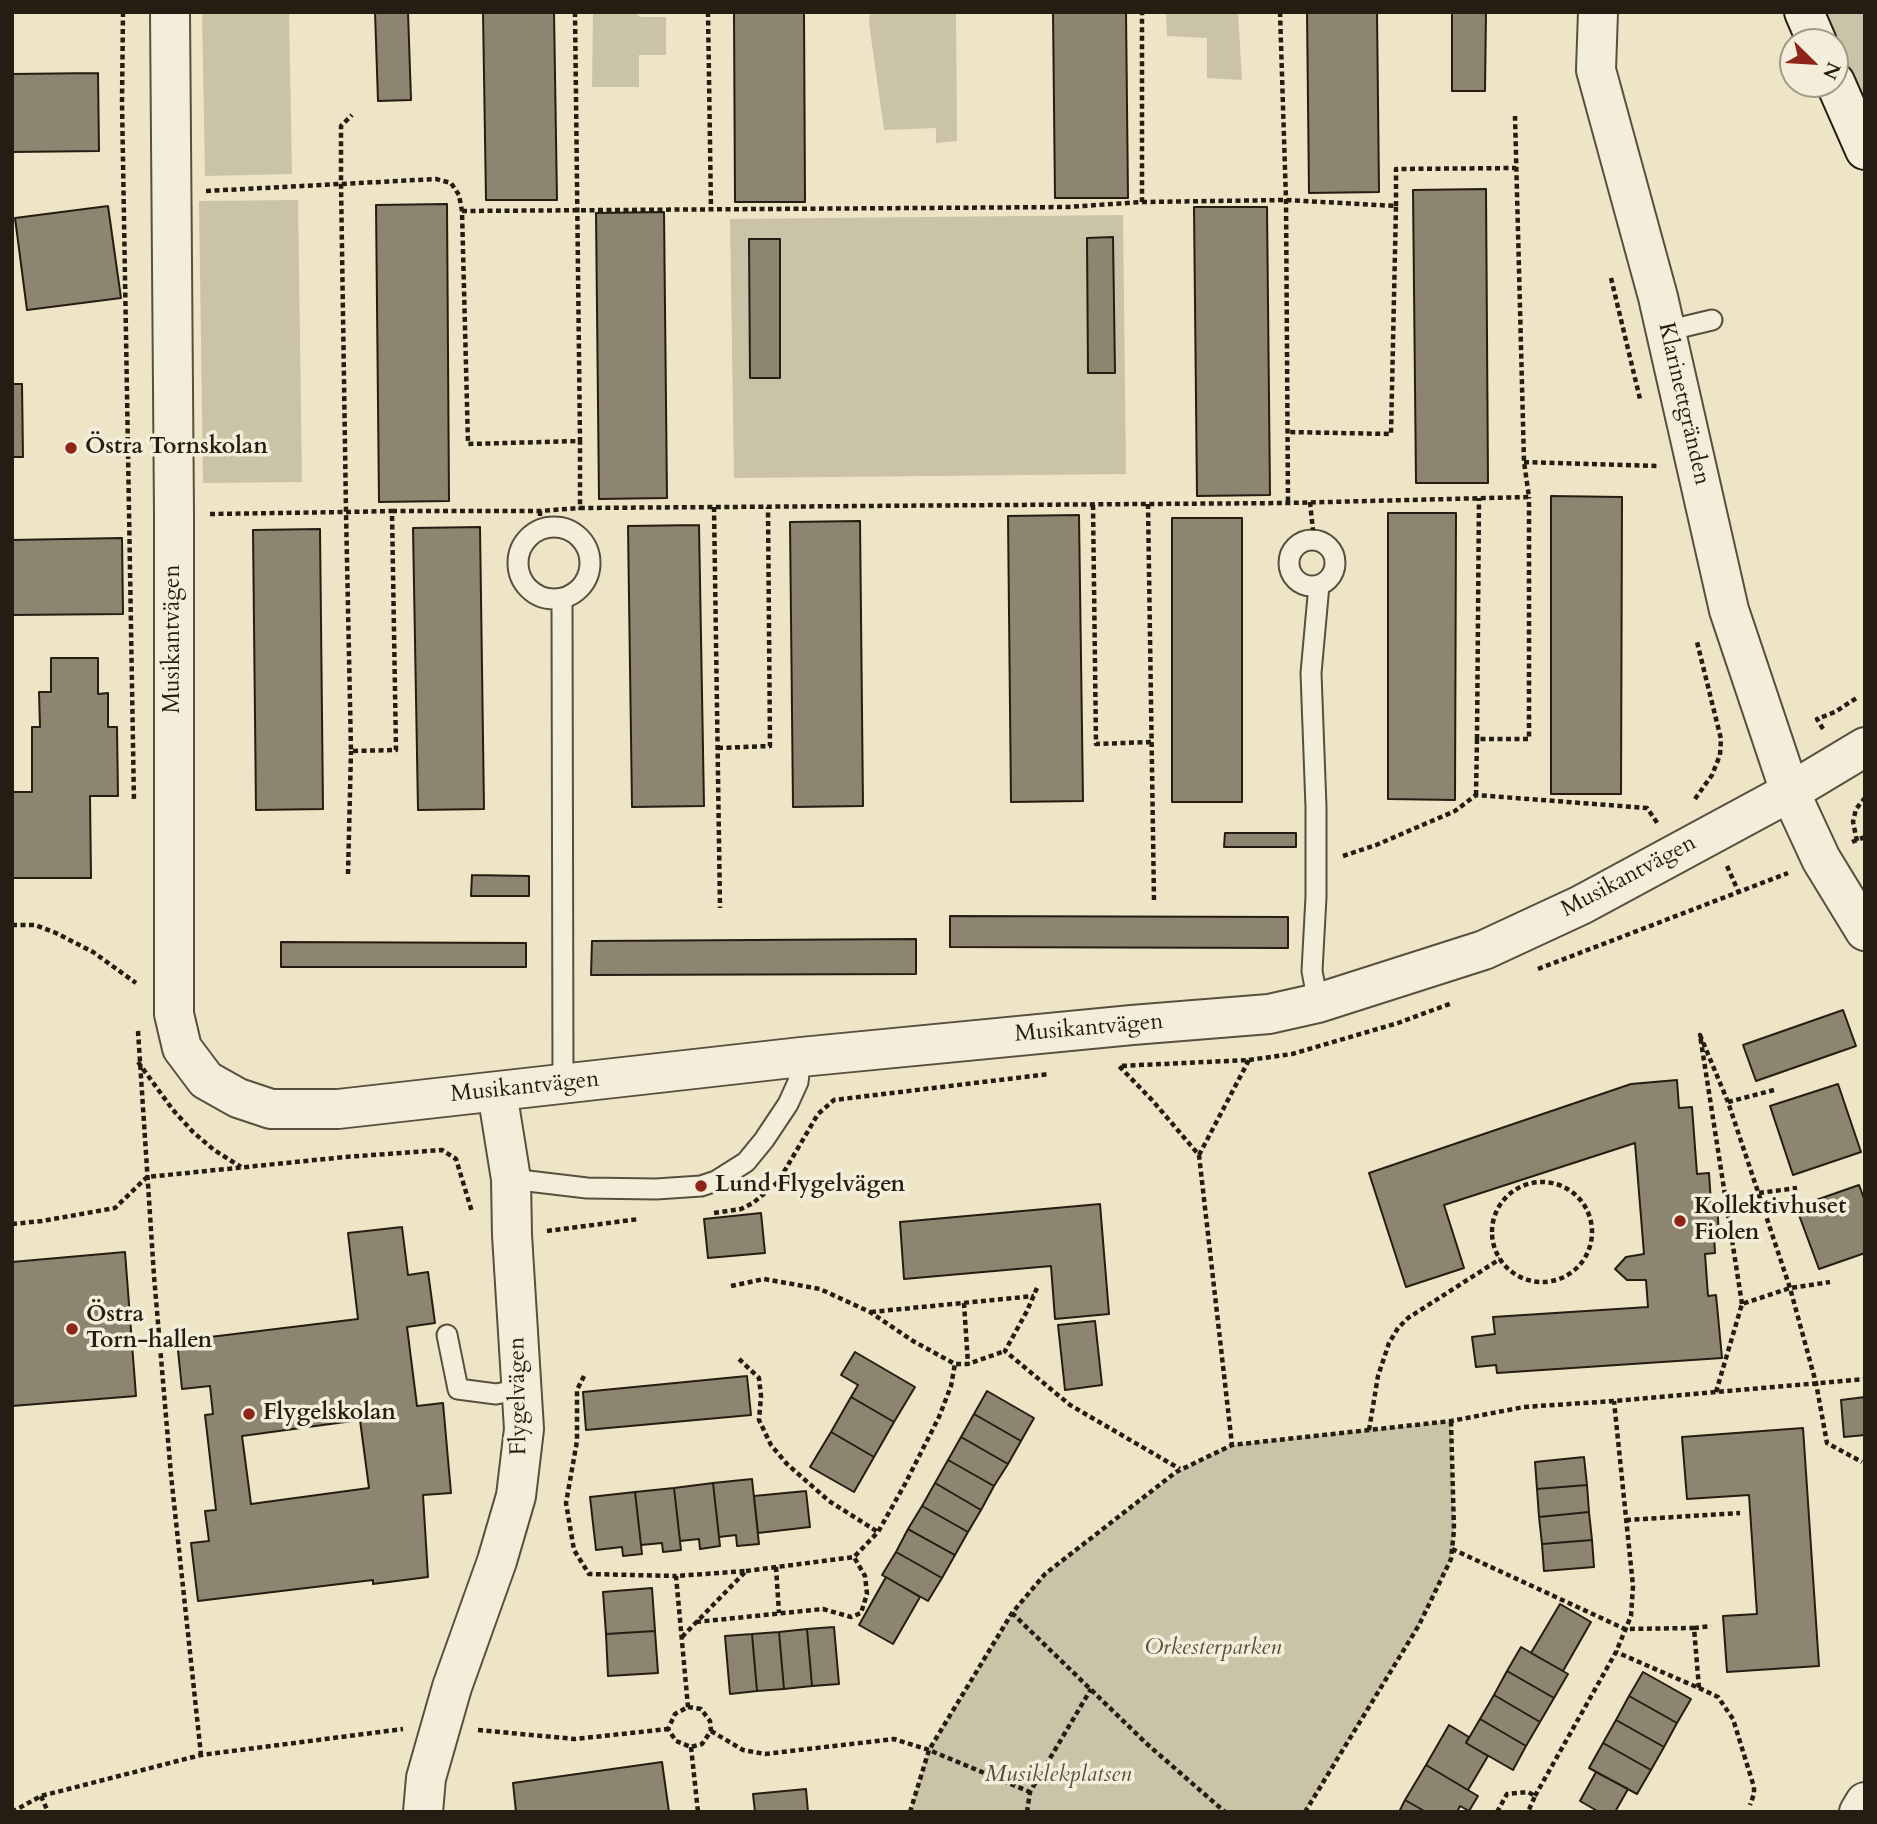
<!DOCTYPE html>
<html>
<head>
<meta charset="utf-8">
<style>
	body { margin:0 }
	#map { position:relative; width:1877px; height:1824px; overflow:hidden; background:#ede5c6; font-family:Cardo,serif }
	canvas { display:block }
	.frame { position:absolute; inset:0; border:14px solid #261d12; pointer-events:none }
	.north { position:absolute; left:1779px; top:28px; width:70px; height:70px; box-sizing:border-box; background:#f3eeda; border:2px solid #a19a8a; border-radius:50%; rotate:114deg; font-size:19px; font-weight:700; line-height:28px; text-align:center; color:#261d12 }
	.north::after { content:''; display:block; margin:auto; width:24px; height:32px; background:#8f2418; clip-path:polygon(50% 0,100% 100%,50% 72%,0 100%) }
</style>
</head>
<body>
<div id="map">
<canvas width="1877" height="1824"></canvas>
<div class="frame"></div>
<div class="north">N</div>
</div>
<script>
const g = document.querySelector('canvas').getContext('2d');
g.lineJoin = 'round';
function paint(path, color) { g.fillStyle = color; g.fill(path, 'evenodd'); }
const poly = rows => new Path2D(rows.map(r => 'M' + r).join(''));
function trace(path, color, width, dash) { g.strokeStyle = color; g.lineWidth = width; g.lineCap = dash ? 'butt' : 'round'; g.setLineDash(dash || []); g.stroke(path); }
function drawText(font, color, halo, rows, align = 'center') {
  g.font = font + ' Cardo,serif'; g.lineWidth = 7; g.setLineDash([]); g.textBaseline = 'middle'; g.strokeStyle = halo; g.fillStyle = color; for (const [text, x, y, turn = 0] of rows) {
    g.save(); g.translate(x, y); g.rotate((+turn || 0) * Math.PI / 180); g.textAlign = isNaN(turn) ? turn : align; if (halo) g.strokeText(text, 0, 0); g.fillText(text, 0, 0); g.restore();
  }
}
paint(poly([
	[202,12,289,12,292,174,205,176],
	[593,12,633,12,641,17,666,17,666,55,639,55,639,87,592,87],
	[870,12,956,12,957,141,936,143,936,128,884,130,869,23],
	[1166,12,1238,12,1242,80,1207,78,1207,38,1167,36],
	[1813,12,1865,12,1865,116,1835,56,1835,42],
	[298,200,302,482,203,483,199,201],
	[1123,215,1126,474,734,478,730,219],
	[1451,1421,1454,1530,1451,1559,1419,1625,1305,1812,910,1812,929,1750,1012,1613,1045,1574,1181,1470,1232,1445]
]), '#cbc3a7');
const building = poly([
	[375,12,408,12,411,100,378,101,375,12],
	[483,12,554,12,557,200,486,200,483,12],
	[734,12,804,12,805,202,735,202,734,12],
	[1053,12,1126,12,1128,198,1055,198,1053,12],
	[1307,12,1377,12,1379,192,1309,193,1307,12],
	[1452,12,1486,12,1485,91,1452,91,1452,12],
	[98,73,99,151,12,152,12,74,98,73],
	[1486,189,1488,483,1416,483,1413,190,1486,189],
	[447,204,449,501,379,502,376,205,447,204],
	[108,206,121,298,27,310,15,218,108,206],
	[1194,207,1267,207,1270,495,1197,496,1194,207],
	[664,212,667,498,599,499,596,213,664,212],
	[1113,237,1115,373,1088,373,1087,238,1113,237],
	[749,239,780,239,780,378,750,378,749,239],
	[12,384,22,384,23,457,12,457,12,384],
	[1551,496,1622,497,1621,794,1551,794,1551,496],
	[1388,513,1456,513,1455,800,1388,799,1388,513],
	[1079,515,1083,801,1011,802,1008,516,1079,515],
	[1172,518,1242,518,1242,802,1172,802,1172,518],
	[860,521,863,806,793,807,790,522,860,521],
	[699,525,704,806,632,807,628,526,699,525],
	[480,527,484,809,418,810,413,528,480,527],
	[320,529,323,809,256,810,253,530,320,529],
	[122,538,123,614,12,615,12,540,122,538],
	[51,658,98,658,98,694,108,693,108,727,117,727,118,796,90,796,91,878,12,878,12,792,32,792,32,727,40,727,39,692,51,692,51,658],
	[1225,833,1296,833,1296,847,1224,847,1225,833],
	[472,875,529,876,529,896,471,896,472,875],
	[950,916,1288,917,1288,948,950,947,950,916],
	[916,939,916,974,591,975,592,941,916,939],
	[281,942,526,943,526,967,281,967,281,942],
	[1843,1010,1856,1046,1756,1081,1743,1045,1843,1010],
	[1677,1080,1679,1108,1692,1107,1697,1174,1709,1173,1711,1203,1717,1202,1719,1236,1714,1236,1715,1253,1705,1254,1708,1296,1716,1295,1722,1358,1497,1373,1496,1365,1476,1367,1472,1337,1495,1334,1493,1317,1648,1307,1646,1280,1627,1280,1615,1269,1626,1257,1644,1254,1635,1143,1444,1205,1464,1268,1406,1287,1369,1173,1631,1084,1677,1080],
	[1838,1084,1861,1152,1793,1175,1770,1106,1838,1084],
	[1859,1185,1865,1201,1865,1253,1819,1269,1796,1207,1859,1185],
	[1100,1204,1109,1314,1055,1319,1051,1266,904,1279,900,1222,1100,1204],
	[761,1213,765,1253,708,1258,704,1219,761,1213],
	[402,1227,408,1275,428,1272,435,1323,407,1327,417,1406,443,1403,451,1493,423,1495,428,1577,373,1584,373,1580,198,1601,191,1543,209,1541,205,1511,216,1510,205,1415,213,1414,210,1386,182,1389,177,1341,358,1319,348,1233,402,1227],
	[360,1420,369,1488,251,1504,242,1436,360,1420],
	[125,1252,136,1396,12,1406,12,1262,125,1252],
	[1095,1321,1102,1385,1065,1390,1058,1325,1095,1321],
	[855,1352,915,1387,894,1422,851,1397,858,1385,841,1375,855,1352],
	[747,1376,751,1415,586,1430,583,1392,747,1376],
	[987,1391,1034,1418,1021,1441,974,1414,987,1391],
	[851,1397,894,1422,874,1457,831,1432,851,1397],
	[1865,1397,1865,1435,1844,1437,1841,1400,1865,1397],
	[974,1414,1021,1441,1008,1464,961,1437,974,1414],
	[1803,1428,1819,1666,1727,1672,1723,1616,1757,1614,1749,1495,1687,1499,1682,1437,1803,1428],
	[831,1432,874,1457,854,1492,810,1467,831,1432],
	[961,1437,1008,1464,994,1486,948,1460,961,1437],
	[1584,1457,1587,1485,1537,1489,1535,1462,1584,1457],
	[948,1460,994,1486,981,1510,935,1483,948,1460],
	[752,1479,759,1544,737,1546,736,1535,719,1537,713,1483,752,1479],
	[713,1483,720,1546,700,1549,699,1539,680,1541,674,1488,713,1483],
	[935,1483,981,1510,968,1532,922,1506,935,1483],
	[1587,1485,1589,1512,1539,1517,1537,1489,1587,1485],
	[674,1488,681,1550,663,1552,662,1543,641,1545,635,1492,674,1488],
	[806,1491,810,1527,758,1533,754,1496,806,1491],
	[635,1492,642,1554,623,1556,622,1547,596,1550,590,1497,635,1492],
	[922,1506,968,1532,955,1555,908,1529,922,1506],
	[1589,1512,1592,1540,1542,1544,1539,1517,1589,1512],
	[908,1529,955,1555,942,1578,896,1552,908,1529],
	[1592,1540,1594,1567,1544,1571,1542,1544,1592,1540],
	[896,1552,942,1578,928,1601,882,1575,896,1552],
	[886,1577,920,1597,893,1644,859,1625,886,1577],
	[652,1588,655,1631,606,1634,603,1592,652,1588],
	[1560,1604,1591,1622,1563,1671,1531,1653,1560,1604],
	[834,1627,839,1684,812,1686,807,1629,834,1627],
	[807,1629,812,1686,784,1689,779,1632,807,1629],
	[655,1631,658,1673,608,1676,606,1634,655,1631],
	[779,1632,784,1689,757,1691,752,1634,779,1632],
	[752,1634,757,1691,730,1694,725,1636,752,1634],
	[1521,1647,1568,1674,1554,1698,1507,1671,1521,1647],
	[1507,1671,1554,1698,1540,1722,1494,1695,1507,1671],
	[1643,1672,1691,1699,1677,1723,1629,1696,1643,1672],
	[1494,1695,1540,1722,1526,1746,1480,1719,1494,1695],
	[1629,1696,1677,1723,1664,1747,1616,1720,1629,1696],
	[1480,1719,1526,1746,1513,1770,1466,1743,1480,1719],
	[1616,1720,1664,1747,1651,1770,1603,1743,1616,1720],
	[1449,1725,1469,1737,1466,1743,1488,1756,1468,1790,1426,1765,1449,1725],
	[1603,1743,1651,1770,1637,1794,1589,1768,1603,1743],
	[662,1762,669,1812,516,1812,513,1783,662,1762],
	[1426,1765,1478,1796,1469,1811,1460,1806,1457,1812,1426,1812,1405,1800,1426,1765],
	[1596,1772,1628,1789,1615,1812,1599,1812,1580,1801,1596,1772],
	[806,1789,808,1812,755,1812,753,1794,806,1789],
	[1405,1800,1426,1812,1399,1812,1405,1800]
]);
paint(building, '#8d8570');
trace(building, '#261d12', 2);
const lane = poly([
	[1666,331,1712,320],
	'518 563a36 36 0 1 1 72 0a36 36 0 1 1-72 0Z',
	'1289 563a23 23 0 1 1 46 0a23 23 0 1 1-46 0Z',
	[562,599,563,1084],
	[1318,1003,1312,971,1316,897,1316,807,1311,673,1319,585],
	[511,1179,587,1188,656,1189,701,1186,716,1181,746,1162,764,1140,788,1104,798,1082,801,1057],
	[447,1335,458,1389,496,1394,522,1389]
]);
const street = poly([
	[170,12,174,515,174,1014,182,1048,206,1080,238,1098,271,1109,338,1109,801,1057,1132,1025,1269,1014,1318,1003,1484,950,1581,905,1790,792,1865,747],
	[1598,12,1596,70,1658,297,1729,610,1790,792,1821,859,1865,931],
	[423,1812,426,1778,452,1687,497,1561,516,1496,524,1429,512,1235,511,1179,497,1092],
	[1859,1812,1865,1802]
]);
const secondary = poly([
	[1804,12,1817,42],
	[1835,82,1865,150]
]);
trace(lane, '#584f3f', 23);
trace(street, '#584f3f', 42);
trace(secondary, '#261d12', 42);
trace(poly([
	[123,12,122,102,134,802],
	[575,12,580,441],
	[708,12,711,209],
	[1280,12,1286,200,1288,503],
	[206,191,436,179,451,183,459,195,462,211,468,444,580,441,580,508,1288,503,1529,497,1524,462,1515,116],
	[1142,202,1286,200,1396,206,1391,434,1288,432],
	[1396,206,1396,169,1516,168],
	[462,211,1068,207,1142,202,1142,12],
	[1611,278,1640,399],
	[1524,462,1660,466],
	[1310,502,1314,540],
	[1148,504,1154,900],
	[1093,505,1096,744,1151,742],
	[714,507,720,908],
	[392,511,540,511,580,508],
	[540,511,540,530],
	[210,514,346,512,392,511,396,750,351,751,346,512,341,183,341,126,352,115],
	[1823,729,1817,719,1835,712,1858,697],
	[1477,739,1479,498],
	[718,748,770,746,768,507],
	[1476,795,1477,739,1529,739,1529,497],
	[1695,799,1712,775,1720,755,1721,739,1697,642],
	[1857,841,1853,822,1856,809,1865,798],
	[1852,842,1865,837],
	[1343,856,1376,845,1455,811,1476,795,1647,808,1658,824],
	[1727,866,1739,893],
	[348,874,351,751],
	[12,925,35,925,56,933,93,952,136,983],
	[1538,969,1788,873],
	[138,1031,154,1276,171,1475,201,1755],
	[1249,1060,1292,1054,1398,1023,1452,1003],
	[138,1062,173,1110,193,1132,214,1150,241,1167],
	[1728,1102,1774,1090],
	[1199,1155,1249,1060,1119,1066,1152,1100,1199,1155,1232,1445],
	'1492 1232a50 50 0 1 1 100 0a50 50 0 1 1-100 0Z',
	[1759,1193,1797,1188],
	[714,1213,741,1209,753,1203,778,1182,818,1114,834,1100,1049,1074],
	[12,1224,42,1221,115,1208,147,1177,345,1157,442,1150,456,1159,472,1212],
	[547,1231,639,1219],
	[731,1286,764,1279,820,1289,870,1312,913,1341,955,1364,968,1364,1005,1351],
	[1037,1288,1027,1311,1005,1351,1070,1405,1180,1469],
	[964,1303,968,1364],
	[1742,1304,1700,1035,1728,1102,1790,1288,1816,1383,1827,1443,1862,1462],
	[871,1312,1034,1296],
	[739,1359,759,1378,761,1396,759,1420,771,1445,787,1464,829,1501,878,1532],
	[584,1376,577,1390,577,1441,566,1503,574,1550,589,1574,676,1576],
	[1716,1392,1742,1304,1790,1288,1830,1282],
	[1369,1430,1378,1376,1389,1343,1398,1328,1408,1318,1500,1259],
	[1626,1520,1740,1513],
	[1452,1549,1625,1629,1694,1628,1699,1688,1616,1652],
	[855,1556,878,1532,905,1484,939,1417,951,1386,955,1364],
	[776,1567,779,1613],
	[1012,1613,1147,1744,1225,1812],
	[696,1622,823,1609,851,1617,861,1613,867,1594,865,1576,854,1557,746,1571],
	[1694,1628,1711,1626],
	[682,1637,746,1571,676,1576,688,1707],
	[1699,1688,1718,1697,1733,1719,1754,1787,1754,1794,1750,1805],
	[688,1707,701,1709,710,1721,711,1731,702,1744,691,1747,676,1741,668,1729,675,1714,688,1707],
	[478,1730,575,1739,668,1729],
	[711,1731,743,1750,765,1754,894,1739,929,1750,1030,1792],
	[691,1747,698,1812],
	[41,1796,48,1812],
	[1535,1796,1616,1652,1631,1616,1633,1586,1614,1401],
	[12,1812,41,1796,201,1755,403,1729],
	[910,1812,929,1750,1012,1613,1045,1574,1176,1472,1232,1445,1451,1421,1524,1407,1614,1401,1865,1379],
	[1027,1812,1030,1792,1091,1689],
	[1305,1812,1419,1625,1451,1559,1454,1530,1451,1421],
	[1497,1812,1507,1794,1528,1792,1535,1796,1528,1812]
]), '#261d12', 4.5, [5, 3.5]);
trace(lane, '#f3eeda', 19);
trace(street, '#f3eeda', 38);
trace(secondary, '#f3eeda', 38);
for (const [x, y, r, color] of [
	[71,448,7,"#8f2418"],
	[701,1186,7,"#8f2418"],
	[1680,1221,7,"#8f2418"],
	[72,1329,7,"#8f2418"],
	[249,1414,7,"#8f2418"]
]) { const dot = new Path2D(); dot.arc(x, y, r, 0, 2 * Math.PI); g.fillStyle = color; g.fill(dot); trace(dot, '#f3eeda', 2.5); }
drawText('23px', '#261d12', '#f3eeda', [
	["Klarinettgränden",1683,404,77],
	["Musikantvägen",174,639,-90],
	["Musikantvägen",1629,877,-28],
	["Musikantvägen",1089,1029,-5],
	["Musikantvägen",525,1088,-6],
	["Flygelvägen",519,1396,-91]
]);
drawText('bold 23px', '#261d12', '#f3eeda', [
	["Östra Tornskolan",85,448],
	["Lund Flygelvägen",715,1186],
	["Kollektivhuset",1694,1208],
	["Fiolen",1694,1234],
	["Östra",86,1316],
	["Torn-hallen",86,1342],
	["Flygelskolan",263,1414]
], 'left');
drawText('italic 23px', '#584f3f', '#f3eeda', [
	["Orkesterparken",1213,1649],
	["Musiklekplatsen",1058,1776]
]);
</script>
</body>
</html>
